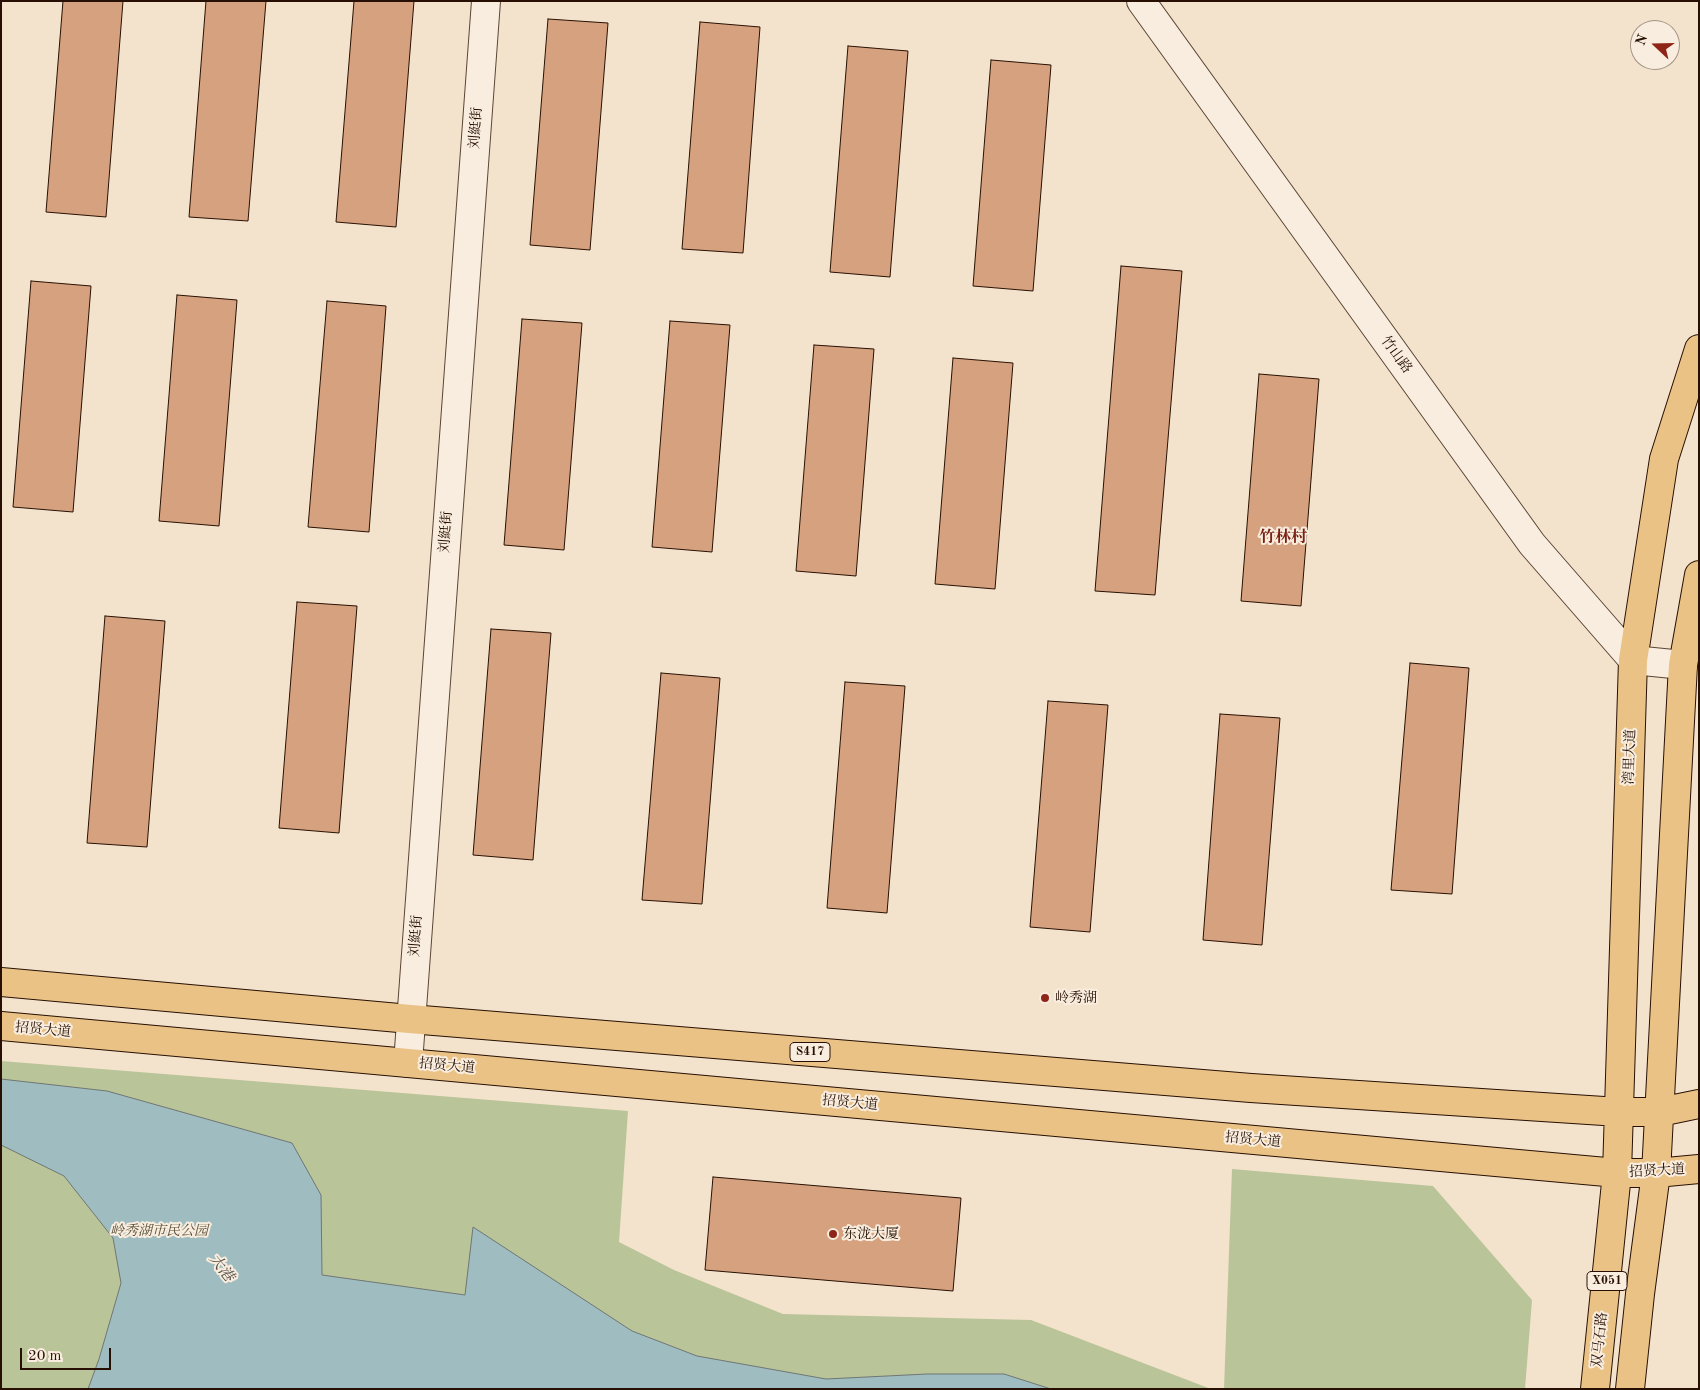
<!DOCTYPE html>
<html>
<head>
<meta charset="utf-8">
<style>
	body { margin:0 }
	#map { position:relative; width:1700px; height:1390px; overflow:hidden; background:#f4e3cc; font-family:"Old Standard TT",serif }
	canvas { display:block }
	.frame { position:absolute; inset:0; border:2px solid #271003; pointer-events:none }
	.north { position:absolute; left:1630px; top:20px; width:50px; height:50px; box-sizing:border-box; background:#f8edde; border:1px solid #a49586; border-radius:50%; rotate:291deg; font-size:14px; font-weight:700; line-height:20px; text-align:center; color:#271003 }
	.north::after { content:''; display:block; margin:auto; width:18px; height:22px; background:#8f2418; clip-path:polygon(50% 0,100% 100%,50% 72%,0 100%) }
	.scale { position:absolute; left:20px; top:1348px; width:91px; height:22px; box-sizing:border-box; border:2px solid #271003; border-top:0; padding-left:6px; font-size:15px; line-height:18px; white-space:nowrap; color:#271003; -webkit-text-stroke:4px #f8edde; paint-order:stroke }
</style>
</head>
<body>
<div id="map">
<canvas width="1700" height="1390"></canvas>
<div class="frame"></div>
<div class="north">N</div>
<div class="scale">20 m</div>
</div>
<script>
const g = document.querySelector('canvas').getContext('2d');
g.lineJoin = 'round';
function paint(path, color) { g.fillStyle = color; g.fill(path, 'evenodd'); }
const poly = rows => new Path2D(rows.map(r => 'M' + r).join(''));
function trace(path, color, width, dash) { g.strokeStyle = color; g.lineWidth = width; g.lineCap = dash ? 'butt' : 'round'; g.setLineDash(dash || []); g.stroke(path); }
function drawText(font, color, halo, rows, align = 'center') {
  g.font = font + ' "Old Standard TT","Noto Serif SC",serif'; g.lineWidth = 4; g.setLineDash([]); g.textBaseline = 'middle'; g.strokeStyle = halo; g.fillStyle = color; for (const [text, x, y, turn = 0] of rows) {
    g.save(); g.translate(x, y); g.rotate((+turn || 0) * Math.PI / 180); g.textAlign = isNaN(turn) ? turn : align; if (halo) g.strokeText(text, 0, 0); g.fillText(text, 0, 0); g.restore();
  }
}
paint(poly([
	[1,1061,628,1111,619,1242,674,1270,783,1314,1031,1320,1211,1389,1,1389],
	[1232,1169,1433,1186,1532,1300,1525,1389,1224,1389]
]), '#bac499');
const water = poly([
	[1,1079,107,1091,292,1143,321,1195,322,1275,465,1295,473,1227,632,1331,697,1356,826,1379,927,1374,1004,1374,1051,1389,88,1389,99,1359,121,1283,113,1238,64,1176,1,1145,1,1079]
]);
paint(water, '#9fbcc0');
trace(water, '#6f7774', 1);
const building = poly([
	[63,1,123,1,106,217,46,212,63,1],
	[206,1,266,1,248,221,189,217,206,1],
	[354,1,414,1,396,227,336,222,354,1],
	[548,19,608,23,590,250,530,245,548,19],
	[700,22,760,27,743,253,682,249,700,22],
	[848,46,908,51,890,277,830,272,848,46],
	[991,60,1051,65,1033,291,973,286,991,60],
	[1121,266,1182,271,1155,595,1095,591,1121,266],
	[31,281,91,286,73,512,13,507,31,281],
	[177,295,237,300,219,526,159,521,177,295],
	[327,301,386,306,369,532,308,527,327,301],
	[522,319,582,323,564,550,504,545,522,319],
	[670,321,730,325,712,552,652,547,670,321],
	[814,345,874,349,856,576,796,571,814,345],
	[953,358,1013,363,995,589,935,584,953,358],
	[1259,374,1319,379,1301,606,1241,601,1259,374],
	[297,602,357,606,339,833,279,828,297,602],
	[105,616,165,621,147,847,87,843,105,616],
	[491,629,551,633,533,860,473,855,491,629],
	[1410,663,1469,668,1452,894,1391,890,1410,663],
	[661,673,720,678,702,904,642,900,661,673],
	[845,682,905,686,887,913,827,908,845,682],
	[1048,701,1108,705,1090,932,1030,927,1048,701],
	[1220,714,1280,718,1262,945,1203,940,1220,714],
	[713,1177,961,1198,953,1291,705,1270,713,1177]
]);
paint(building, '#d6a17f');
trace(building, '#271003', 1);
const tertiary = poly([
	[1141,1,1532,544,1633,660,1683,665],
	[408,1063,486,1]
]);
const primary = poly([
	[1,982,410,1019,1251,1088,1619,1112,1660,1112,1699,1104],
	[1,1026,1617,1173,1656,1173,1699,1169],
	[1595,1389,1617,1173,1633,660,1664,459,1699,349],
	[1630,1389,1640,1294,1656,1173,1683,665,1699,575]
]);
trace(tertiary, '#5a4535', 30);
trace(primary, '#271003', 30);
trace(tertiary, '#f8edde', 28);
trace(primary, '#eac286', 28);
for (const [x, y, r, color] of [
	[1045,998,5,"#8f2418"],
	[833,1234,5,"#8f2418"]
]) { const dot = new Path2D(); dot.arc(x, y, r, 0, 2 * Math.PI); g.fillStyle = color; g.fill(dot); trace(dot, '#f8edde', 2); }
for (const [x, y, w] of [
	[810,1052,40],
	[1607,1281,40]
]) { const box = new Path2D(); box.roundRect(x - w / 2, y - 9.5, w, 19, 4); g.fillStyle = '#f8edde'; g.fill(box); trace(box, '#271003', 1); }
drawText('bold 12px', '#271003', null, [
	["S417",810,1052],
	["X051",1607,1281]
]);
drawText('14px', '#271003', '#f8edde', [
	["刘綎街",476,128,-86],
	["竹山路",1396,355,54],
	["刘綎街",446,532,-86],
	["湾里大道",1630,757,-88],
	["刘綎街",416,936,-86],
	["招贤大道",43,1030,5],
	["招贤大道",447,1066,5],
	["招贤大道",850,1103,5],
	["招贤大道",1253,1140,5],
	["招贤大道",1657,1171,-3],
	["双马石路",1600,1340,-84]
]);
drawText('14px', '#271003', '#f8edde', [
	["岭秀湖",1055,998],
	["东泷大厦",843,1234]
], 'left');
drawText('italic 14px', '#5a4f38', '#f8edde', [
	["岭秀湖市民公园",159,1231]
]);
drawText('italic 15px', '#514c45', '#f8edde', [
	["大港",221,1268,52]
]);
drawText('bold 16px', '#7a1f14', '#f8edde', [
	["竹林村",1283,538]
]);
</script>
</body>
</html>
